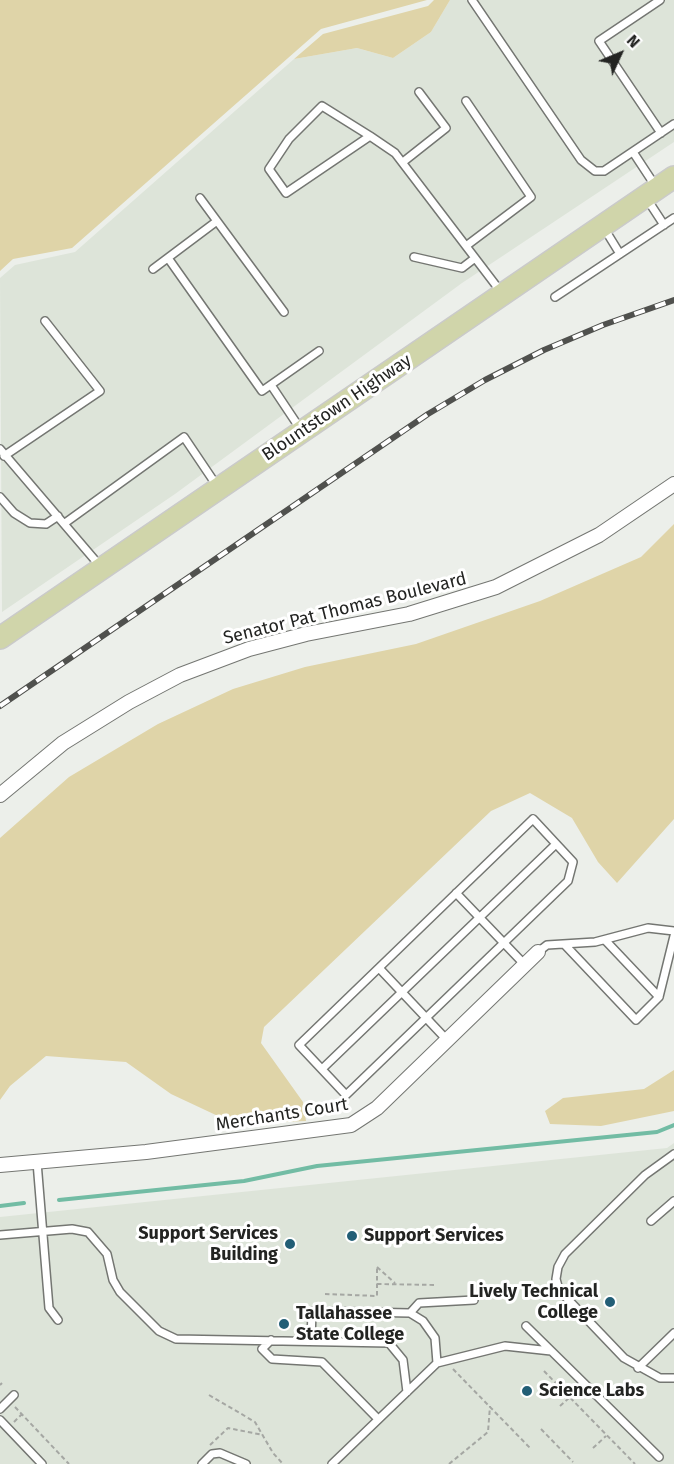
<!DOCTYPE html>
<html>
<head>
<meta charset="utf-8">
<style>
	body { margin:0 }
	#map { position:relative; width:674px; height:1464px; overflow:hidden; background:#ecefea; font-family:"Fira Sans",sans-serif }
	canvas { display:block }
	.north { position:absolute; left:590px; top:24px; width:60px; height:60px; -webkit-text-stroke:4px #fff; paint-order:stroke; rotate:46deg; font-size:16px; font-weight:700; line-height:24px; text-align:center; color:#232422 }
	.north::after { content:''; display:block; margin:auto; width:21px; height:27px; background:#232422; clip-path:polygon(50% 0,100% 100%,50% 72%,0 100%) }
</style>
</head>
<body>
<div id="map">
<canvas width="674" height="1464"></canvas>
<div class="north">N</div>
</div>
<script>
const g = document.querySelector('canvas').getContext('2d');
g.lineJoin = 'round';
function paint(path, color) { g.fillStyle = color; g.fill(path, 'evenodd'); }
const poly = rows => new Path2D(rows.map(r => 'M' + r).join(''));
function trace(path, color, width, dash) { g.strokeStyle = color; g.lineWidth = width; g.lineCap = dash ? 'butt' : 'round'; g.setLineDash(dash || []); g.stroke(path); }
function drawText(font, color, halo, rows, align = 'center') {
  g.font = font + ' "Fira Sans",sans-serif'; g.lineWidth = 6; g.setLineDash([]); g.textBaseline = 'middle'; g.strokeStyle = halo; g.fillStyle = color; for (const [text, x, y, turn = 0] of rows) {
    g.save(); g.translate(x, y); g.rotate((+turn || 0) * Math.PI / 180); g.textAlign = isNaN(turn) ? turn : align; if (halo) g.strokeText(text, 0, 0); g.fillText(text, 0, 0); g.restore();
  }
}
paint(poly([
	[450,0,674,0,674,142,462,283,175,494,2,612,0,278,15,265,75,252,294,59,357,48,393,58,431,32],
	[674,1143,674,1464,0,1464,0,1217,667,1148]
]), '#dde4d9');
paint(poly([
	[0,0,427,0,321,29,72,248,13,259,0,271],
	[434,0,450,0,431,32,393,58,357,48,294,59,323,34,428,6],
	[674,524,674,819,617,883,598,862,572,818,530,793,491,811,264,1027,261,1043,303,1102,306,1121,235,1124,171,1094,126,1062,46,1056,10,1086,0,1100,0,838,69,777,158,724,233,689,305,667,416,644,540,601,641,557],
	[674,1070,674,1111,601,1126,550,1124,545,1111,563,1098,644,1089]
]), '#dfd4a8');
trace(poly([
	[59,1200,244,1181,317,1166,657,1132,674,1125],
	[0,1206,24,1203]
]), '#72bca4', 4);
const lane = poly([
	[472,0,581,160,595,171,604,171,674,124],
	[660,0,599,41,661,133],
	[466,101,531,197,466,246],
	[370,136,286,193,269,169,289,139,322,106,370,136,395,153,501,292],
	[633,152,656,187],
	[403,162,446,128,419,92],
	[200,198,284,312],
	[647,199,664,225],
	[604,228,620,254],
	[414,257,462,268,475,258],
	[168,258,262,391,319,351],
	[153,269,217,221],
	[555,297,674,218],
	[271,385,301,430],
	[0,449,100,566],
	[4,456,100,391,45,321],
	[0,497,14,513,30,523,46,524,58,516],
	[65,523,184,437,217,486],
	[533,819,573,862,568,881,346,1095,299,1045,533,819],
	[456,893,525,965],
	[605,940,659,997,674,936],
	[565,945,636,1020,659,997],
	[538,952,547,945,595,942,648,928,674,931],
	[379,968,447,1040],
	[322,1069,556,844],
	[674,1154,645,1175,565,1254,558,1267,556,1279,559,1290,624,1358,660,1378,674,1378],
	[37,1162,49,1308,58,1320],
	[651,1221,674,1201],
	[0,1235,72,1229,88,1232,107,1254,113,1280,120,1292,159,1331,176,1339,389,1343,403,1360,407,1392],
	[410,1313,419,1303,474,1300],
	[526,1326,659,1457],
	[271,1340,262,1349,272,1359,322,1362,378,1419],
	[311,1341,312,1311,410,1313,423,1321,435,1338,437,1363],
	[638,1368,674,1333],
	[0,1409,14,1395],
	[0,1420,42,1464],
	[202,1464,212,1454,220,1453,246,1464],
	[332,1464,437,1363,505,1346,551,1351]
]);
const street = poly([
	[0,795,63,743,129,702,180,675,249,649,306,634,409,614,496,587,599,535,674,484],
	[0,1165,146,1152,351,1125,377,1108,538,952]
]);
const primary = poly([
	[0,638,674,177]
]);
trace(lane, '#747672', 10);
trace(street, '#747672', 16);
trace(primary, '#cacaca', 24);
trace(poly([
	[377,1267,395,1283],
	[377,1284,437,1285],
	[325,1294,377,1296,377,1267],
	[453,1369,531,1449],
	[544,1371,635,1464],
	[0,1385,2,1383],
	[209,1395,255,1422,273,1453,283,1464],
	[560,1406,569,1398],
	[15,1407,69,1464],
	[14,1422,22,1414],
	[541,1429,573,1462],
	[210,1445,228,1428,263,1435],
	[593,1448,606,1436],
	[449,1464,488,1432,490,1406]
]), '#a5a7a3', 2, [4.5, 3]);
trace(lane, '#fff', 7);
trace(street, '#fff', 14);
trace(primary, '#d0d5aa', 21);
const rail = poly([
	[0,706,428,414,485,380,544,350,603,325,674,300]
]);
trace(rail, '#50514e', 6);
trace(rail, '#fff', 4, [11]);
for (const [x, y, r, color] of [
	[352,1236,6,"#225e76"],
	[290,1244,6,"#225e76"],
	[610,1302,6,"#225e76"],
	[284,1324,6,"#225e76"],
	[527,1391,6,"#225e76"]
]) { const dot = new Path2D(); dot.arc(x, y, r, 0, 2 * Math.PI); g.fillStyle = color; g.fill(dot); trace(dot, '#fff', 2); }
drawText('18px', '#232422', '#fff', [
	["Blountstown Highway",337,408,-34],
	["Senator Pat Thomas Boulevard",345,609,-14],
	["Merchants Court",282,1115,-9]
]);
drawText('bold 18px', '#232422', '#fff', [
	["Support Services",278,1234,"right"],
	["Building",278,1255,"right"],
	["Support Services",364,1236],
	["Lively Technical",598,1292,"right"],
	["College",598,1313,"right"],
	["Tallahassee",296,1314],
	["State College",296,1335],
	["Science Labs",539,1391]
], 'left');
</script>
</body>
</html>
